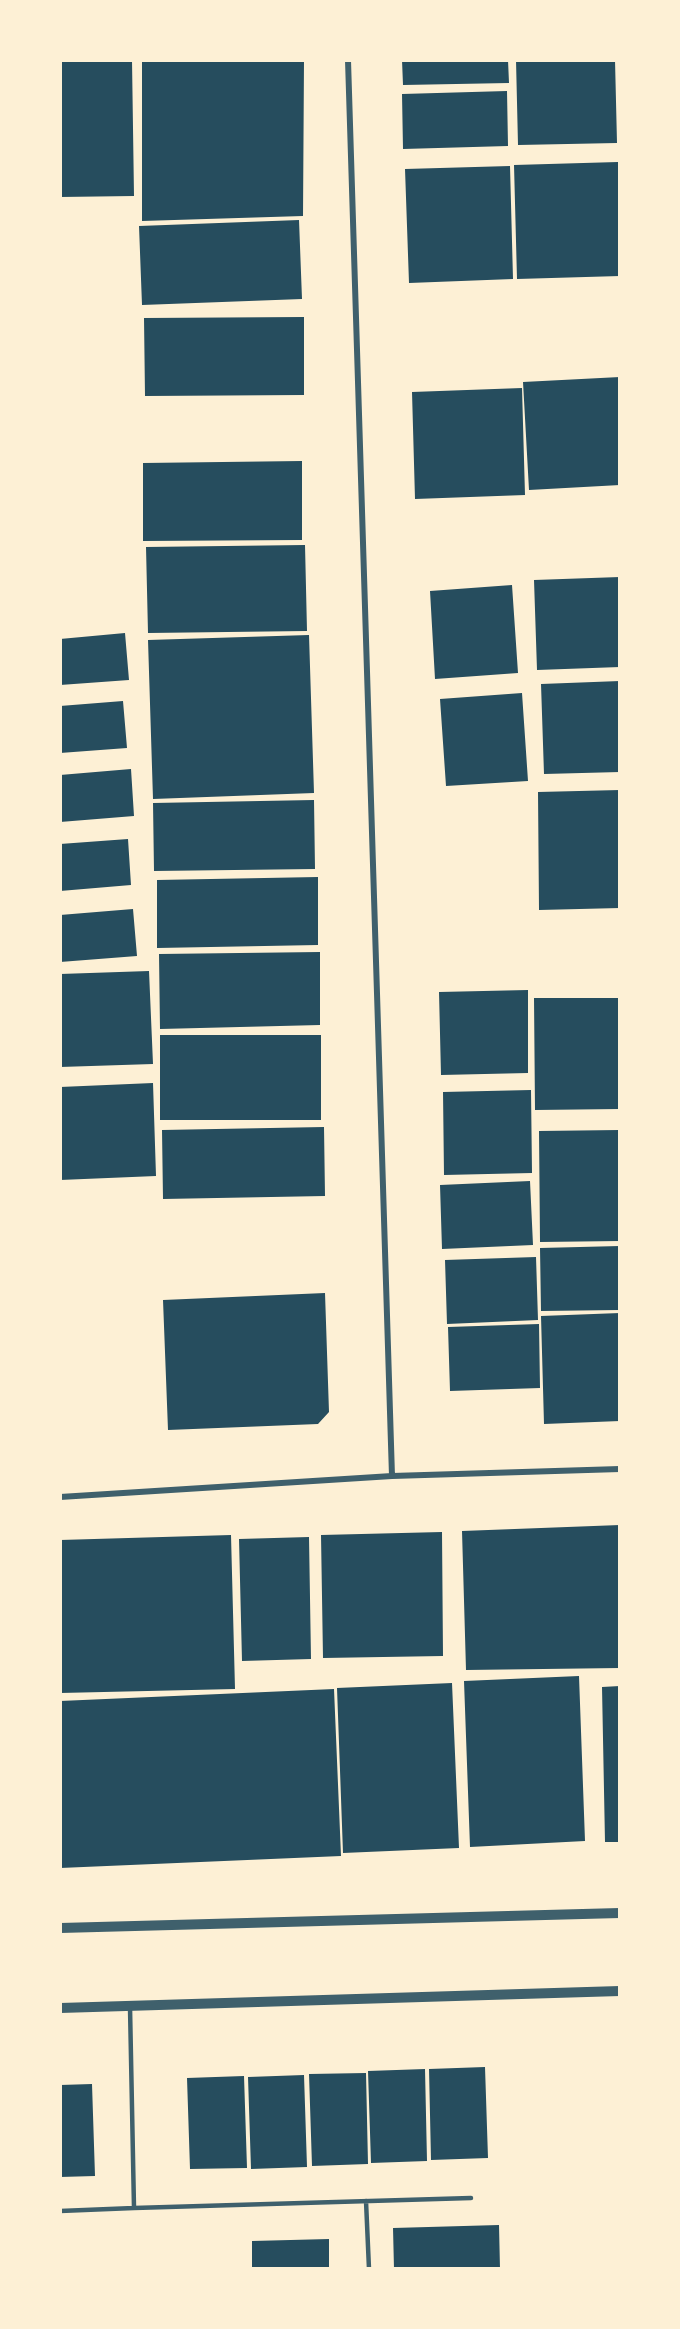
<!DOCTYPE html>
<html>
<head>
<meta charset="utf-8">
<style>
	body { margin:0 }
	#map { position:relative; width:680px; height:2329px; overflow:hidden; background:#fdf0d5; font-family:"Titillium Web",sans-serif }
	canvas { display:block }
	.frame { position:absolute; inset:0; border:62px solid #fdf0d5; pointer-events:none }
</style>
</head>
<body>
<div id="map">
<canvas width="680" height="2329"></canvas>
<div class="frame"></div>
</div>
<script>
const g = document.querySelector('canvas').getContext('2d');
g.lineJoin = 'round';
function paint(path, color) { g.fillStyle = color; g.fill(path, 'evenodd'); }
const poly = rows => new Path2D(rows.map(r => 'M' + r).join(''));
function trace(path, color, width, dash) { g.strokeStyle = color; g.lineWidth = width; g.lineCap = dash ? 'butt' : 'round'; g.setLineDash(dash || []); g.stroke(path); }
paint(poly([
	[60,60,132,60,134,196,60,197],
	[142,60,304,60,303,216,142,221],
	[402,60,508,60,509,83,403,85],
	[516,60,615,60,617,143,518,145],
	[507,91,508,146,403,149,402,94],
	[618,162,620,276,517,279,514,165],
	[510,166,513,279,409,283,405,169],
	[299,220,302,299,142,305,139,226],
	[304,317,304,395,145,396,144,318],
	[620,377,620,485,529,490,523,382],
	[522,388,525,495,415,499,412,392],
	[302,461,302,540,143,541,143,463],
	[305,545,307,631,148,633,146,547],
	[620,577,620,667,537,670,534,580],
	[512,585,518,673,435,679,430,591],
	[125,633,129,680,60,685,60,639],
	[309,635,314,793,153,799,148,640],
	[620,681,620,772,544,774,541,684],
	[522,693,528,781,446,786,440,699],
	[123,701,127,748,60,753,60,706],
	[131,769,134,816,60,822,60,775],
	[620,790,620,908,539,910,538,792],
	[314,800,315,869,154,871,153,803],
	[128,839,131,885,60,891,60,844],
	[318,877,318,945,157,948,157,880],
	[133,909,137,956,60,962,60,915],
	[320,952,320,1025,160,1029,159,954],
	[149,971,153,1064,60,1067,60,974],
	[528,990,528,1073,441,1075,439,992],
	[534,998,620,998,620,1109,535,1110],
	[160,1035,321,1035,321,1120,160,1120],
	[153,1083,156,1176,60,1180,60,1087],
	[531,1090,532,1173,444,1175,443,1092],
	[324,1127,325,1196,163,1199,162,1130],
	[620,1130,620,1241,540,1242,539,1131],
	[530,1181,533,1245,442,1249,440,1185],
	[620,1246,620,1310,541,1311,540,1248],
	[536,1257,538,1320,447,1324,445,1260],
	[325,1293,329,1412,318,1424,168,1430,163,1300],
	[620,1313,620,1421,544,1424,541,1316],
	[539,1324,540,1388,450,1391,448,1327],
	[620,1525,620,1668,466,1670,462,1531],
	[442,1532,443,1656,323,1658,321,1535],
	[231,1535,235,1689,60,1693,60,1540],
	[309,1537,311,1659,242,1661,239,1539],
	[579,1676,585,1841,470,1847,464,1681],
	[452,1683,459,1848,343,1853,337,1688],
	[620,1686,620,1842,605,1842,602,1687],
	[334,1689,341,1856,60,1868,60,1701],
	[485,2067,488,2158,431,2160,429,2069],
	[425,2069,427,2161,371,2163,368,2071],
	[366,2073,368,2164,312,2166,309,2074],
	[304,2075,307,2167,251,2169,248,2077],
	[244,2076,247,2168,190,2169,187,2078],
	[92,2084,95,2176,60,2177,60,2085],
	[499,2225,500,2269,394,2269,393,2228],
	[329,2239,329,2269,252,2269,252,2241]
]), '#264d5e');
trace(poly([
	[366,2201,369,2269],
	[134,2208,471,2198],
	[60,2211,134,2208,130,2007]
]), '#3f606c', 4.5);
trace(poly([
	[348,60,392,1476],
	[60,1497,392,1476,620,1469]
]), '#3f606c', 6);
trace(poly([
	[60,1928,620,1913],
	[60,2008,620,1991]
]), '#3f606c', 10);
</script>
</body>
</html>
